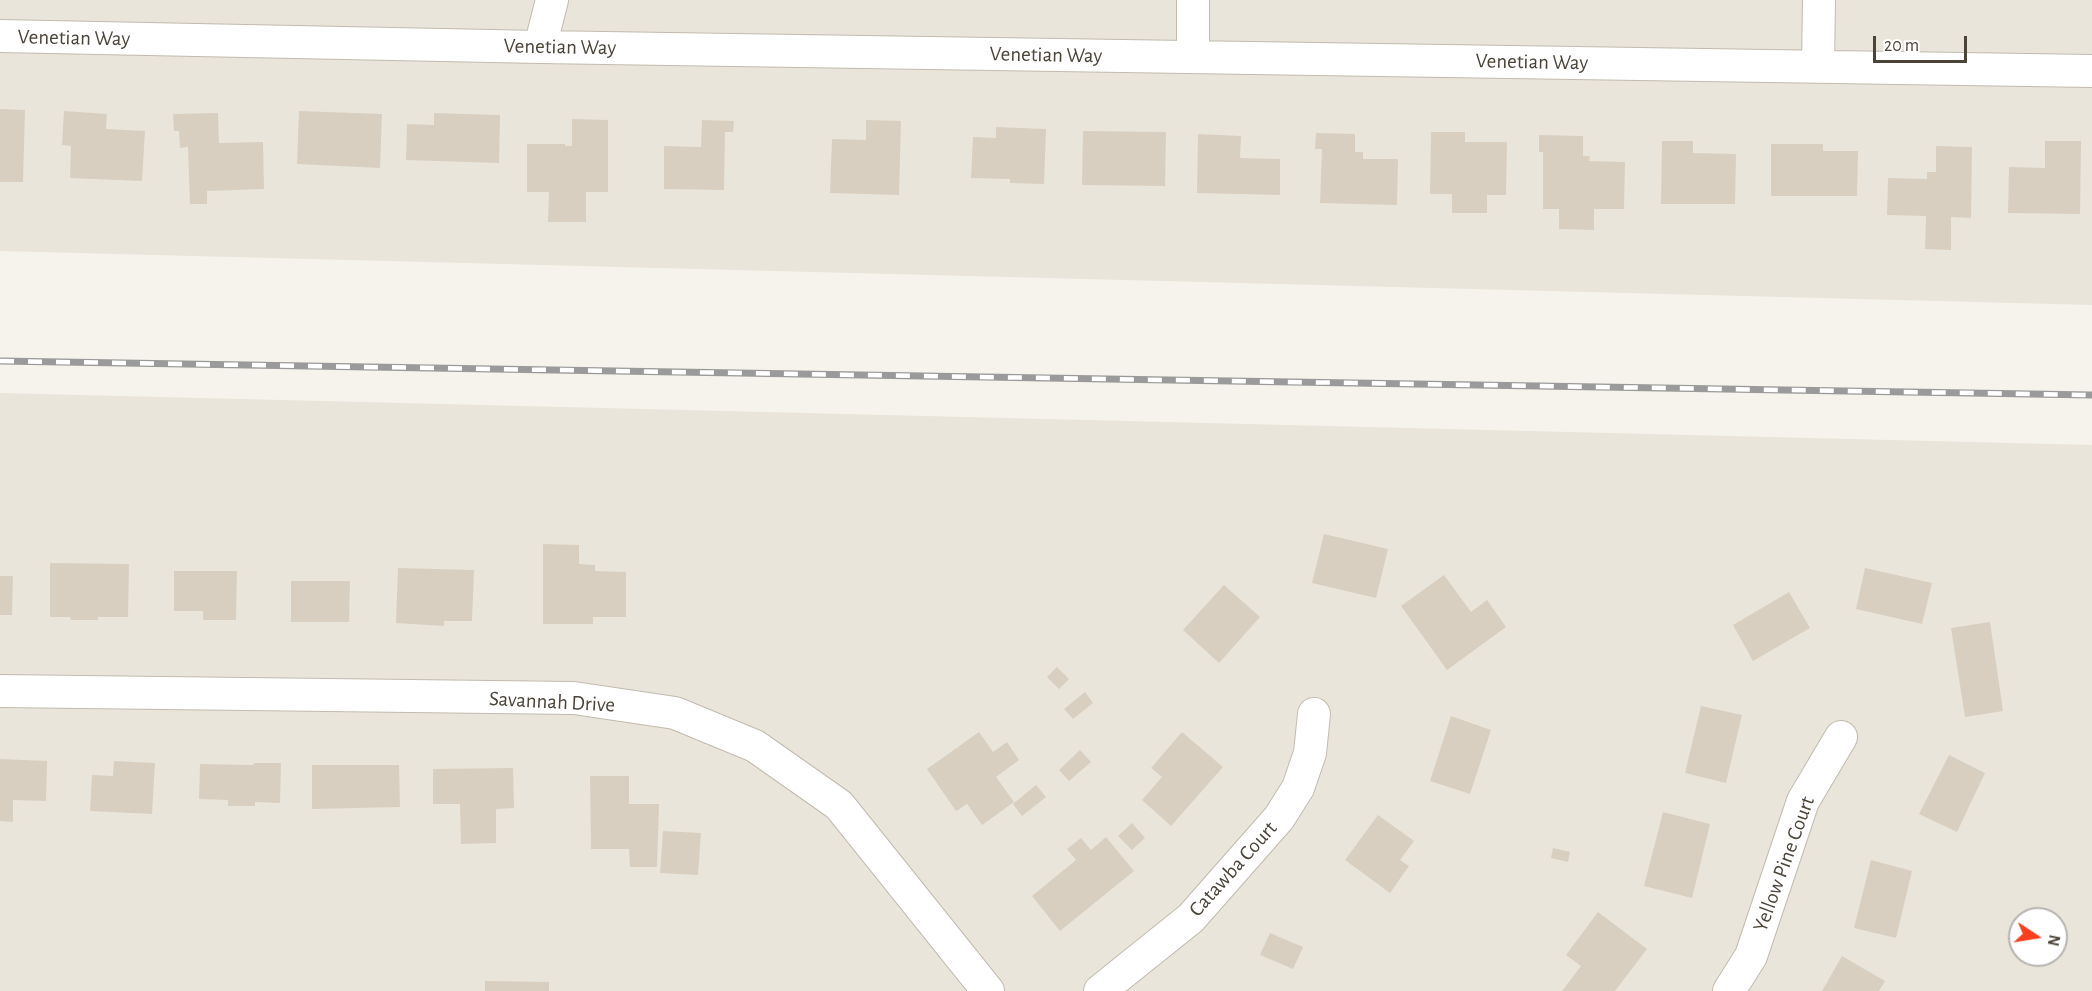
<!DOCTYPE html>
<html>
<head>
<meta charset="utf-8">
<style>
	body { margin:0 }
	#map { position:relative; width:2092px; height:991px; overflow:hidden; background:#f6f3ec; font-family:"Alegreya Sans",sans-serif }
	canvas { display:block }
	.north { position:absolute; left:2008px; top:907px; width:60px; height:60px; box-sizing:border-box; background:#fff; border:2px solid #b7b4b0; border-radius:50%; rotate:102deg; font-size:16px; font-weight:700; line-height:24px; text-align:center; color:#4b4439 }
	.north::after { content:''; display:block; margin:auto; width:21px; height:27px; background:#fc3f1d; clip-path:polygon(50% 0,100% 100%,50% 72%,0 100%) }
	.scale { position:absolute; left:1873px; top:36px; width:94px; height:27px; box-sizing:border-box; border:3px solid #4b4439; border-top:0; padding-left:8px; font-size:18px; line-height:21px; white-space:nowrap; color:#4b4439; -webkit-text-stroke:4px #fff; paint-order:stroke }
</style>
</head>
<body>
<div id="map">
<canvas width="2092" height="991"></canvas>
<div class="north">N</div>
<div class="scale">20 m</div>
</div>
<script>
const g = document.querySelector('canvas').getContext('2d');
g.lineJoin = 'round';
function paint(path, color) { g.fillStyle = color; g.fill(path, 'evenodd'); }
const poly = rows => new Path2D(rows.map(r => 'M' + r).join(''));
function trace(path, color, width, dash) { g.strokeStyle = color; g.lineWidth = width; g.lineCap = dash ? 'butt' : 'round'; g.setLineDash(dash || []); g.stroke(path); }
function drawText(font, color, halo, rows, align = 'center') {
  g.font = font + ' "Alegreya Sans",sans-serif'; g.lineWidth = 4.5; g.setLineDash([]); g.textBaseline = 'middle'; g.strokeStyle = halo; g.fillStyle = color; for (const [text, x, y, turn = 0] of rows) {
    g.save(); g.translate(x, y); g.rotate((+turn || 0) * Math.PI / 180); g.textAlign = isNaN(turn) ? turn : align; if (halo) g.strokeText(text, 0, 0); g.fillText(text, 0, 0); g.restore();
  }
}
paint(poly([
	[0,0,2092,0,2092,305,0,251],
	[0,393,2092,445,2092,991,0,991],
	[2020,919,2056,919,2056,955,2020,955]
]), '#eae5da');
paint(poly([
	[0,109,25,110,23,182,0,182],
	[64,111,107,114,106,129,145,131,142,181,70,178,71,146,62,145],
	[299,111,382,114,380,168,297,164],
	[218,113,219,143,263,142,264,189,207,191,207,204,190,204,188,147,180,148,179,131,174,131,173,114],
	[434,113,500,115,499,163,406,160,407,124,434,125],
	[572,119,608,120,608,192,586,192,586,222,548,222,549,192,527,192,527,144,565,144,565,146,572,146],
	[702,120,734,121,733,132,725,132,724,190,664,189,664,146,701,147],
	[866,120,901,121,899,195,830,193,832,139,866,140],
	[996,127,1046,129,1044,184,1010,183,1010,179,971,178,973,137,996,138],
	[1083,131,1166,132,1165,186,1082,185],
	[1431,132,1465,132,1465,142,1507,142,1506,195,1487,195,1487,213,1452,213,1452,194,1430,194],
	[1316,133,1355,134,1355,152,1363,152,1363,159,1398,159,1397,205,1320,203,1322,149,1315,149],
	[1198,134,1241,136,1240,158,1280,159,1280,195,1197,193],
	[1539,135,1583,136,1583,156,1590,156,1589,161,1625,162,1624,209,1594,209,1594,230,1559,229,1559,209,1543,209,1543,152,1539,152],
	[1662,141,1693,141,1693,153,1736,154,1735,204,1661,204],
	[2045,141,2081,141,2080,214,2008,213,2009,167,2045,168],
	[1771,144,1823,144,1823,151,1858,151,1857,196,1771,196],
	[1936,146,1972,147,1971,218,1951,217,1951,250,1925,249,1926,216,1887,215,1888,178,1927,179,1927,172,1936,172],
	[1324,534,1388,549,1376,598,1312,583],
	[543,544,579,545,579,564,595,565,595,571,626,572,626,617,593,617,593,624,543,624],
	[50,563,129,564,128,617,98,617,98,620,71,620,70,617,50,617],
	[398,568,474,570,472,621,444,621,444,626,396,623],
	[1865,568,1932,583,1922,624,1856,609],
	[174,571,237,571,236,620,203,620,203,611,174,611],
	[1444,575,1471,612,1487,600,1506,627,1447,670,1401,606],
	[0,576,13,576,12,615,0,615],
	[291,581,350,581,349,622,291,622],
	[1224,585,1260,617,1219,663,1183,630],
	[1789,592,1810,628,1753,661,1733,625],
	[1990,622,2003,711,1965,717,1951,628],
	[1057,667,1069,679,1059,689,1047,677],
	[1085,692,1093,703,1073,719,1064,709],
	[1701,706,1742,715,1726,783,1685,773],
	[1451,716,1491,730,1470,794,1430,781],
	[979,732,993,752,1007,742,1019,760,996,777,1014,802,982,825,967,804,956,811,927,769],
	[1182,732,1223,767,1171,826,1142,800,1162,777,1151,768],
	[1080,750,1091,762,1069,781,1059,770],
	[1949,755,1985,773,1957,832,1919,814],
	[0,759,47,761,46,801,13,800,13,822,0,821],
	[114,761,155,763,152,814,90,811,92,775,113,776],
	[254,763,281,763,280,803,255,802,255,806,228,806,228,800,199,799,200,764,253,765],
	[312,765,399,765,400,807,312,809],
	[513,768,514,808,496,809,496,843,461,844,460,804,433,804,433,769],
	[590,776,629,776,629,804,659,804,657,867,630,867,629,849,591,849],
	[1036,785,1046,797,1022,816,1013,804],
	[1663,812,1710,824,1692,898,1644,886],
	[1378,815,1414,841,1400,860,1409,866,1390,893,1345,860],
	[1132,823,1145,838,1132,850,1118,836],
	[663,831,701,833,698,875,660,873],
	[1106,837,1134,871,1060,931,1032,896,1076,860,1067,849,1081,838,1091,850],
	[1553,848,1570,852,1568,862,1551,858],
	[1871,860,1912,871,1896,938,1854,928],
	[1598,912,1647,949,1615,991,1562,991,1581,966,1566,955],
	[1270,933,1303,947,1293,969,1260,955],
	[1842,956,1885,981,1879,991,1822,991],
	[485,981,549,982,549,991,485,991]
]), '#d8cfc1');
const street = poly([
	[0,36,540,47,2092,71],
	[540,47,552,0],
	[1193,57,1193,0],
	[1818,66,1819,0],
	[0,691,574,698,675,713,755,746,839,805,988,991],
	[1100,991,1191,918,1279,818,1298,788,1310,753,1314,714],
	[1729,991,1751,956,1803,801,1841,737]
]);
trace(street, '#c2bbae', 34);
trace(street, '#fff', 32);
const rail = poly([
	[0,361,2092,395]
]);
trace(rail, '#9a9a9a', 7);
trace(rail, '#fff', 4.5, [14]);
drawText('21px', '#4b4439', '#fff', [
	["Venetian Way",74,38,1],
	["Venetian Way",560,47,1],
	["Venetian Way",1046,55,1],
	["Venetian Way",1532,62,1],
	["Savannah Drive",552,702,3],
	["Yellow Pine Court",1784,864,-70],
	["Catawba Court",1233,869,-48]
]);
</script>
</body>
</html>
